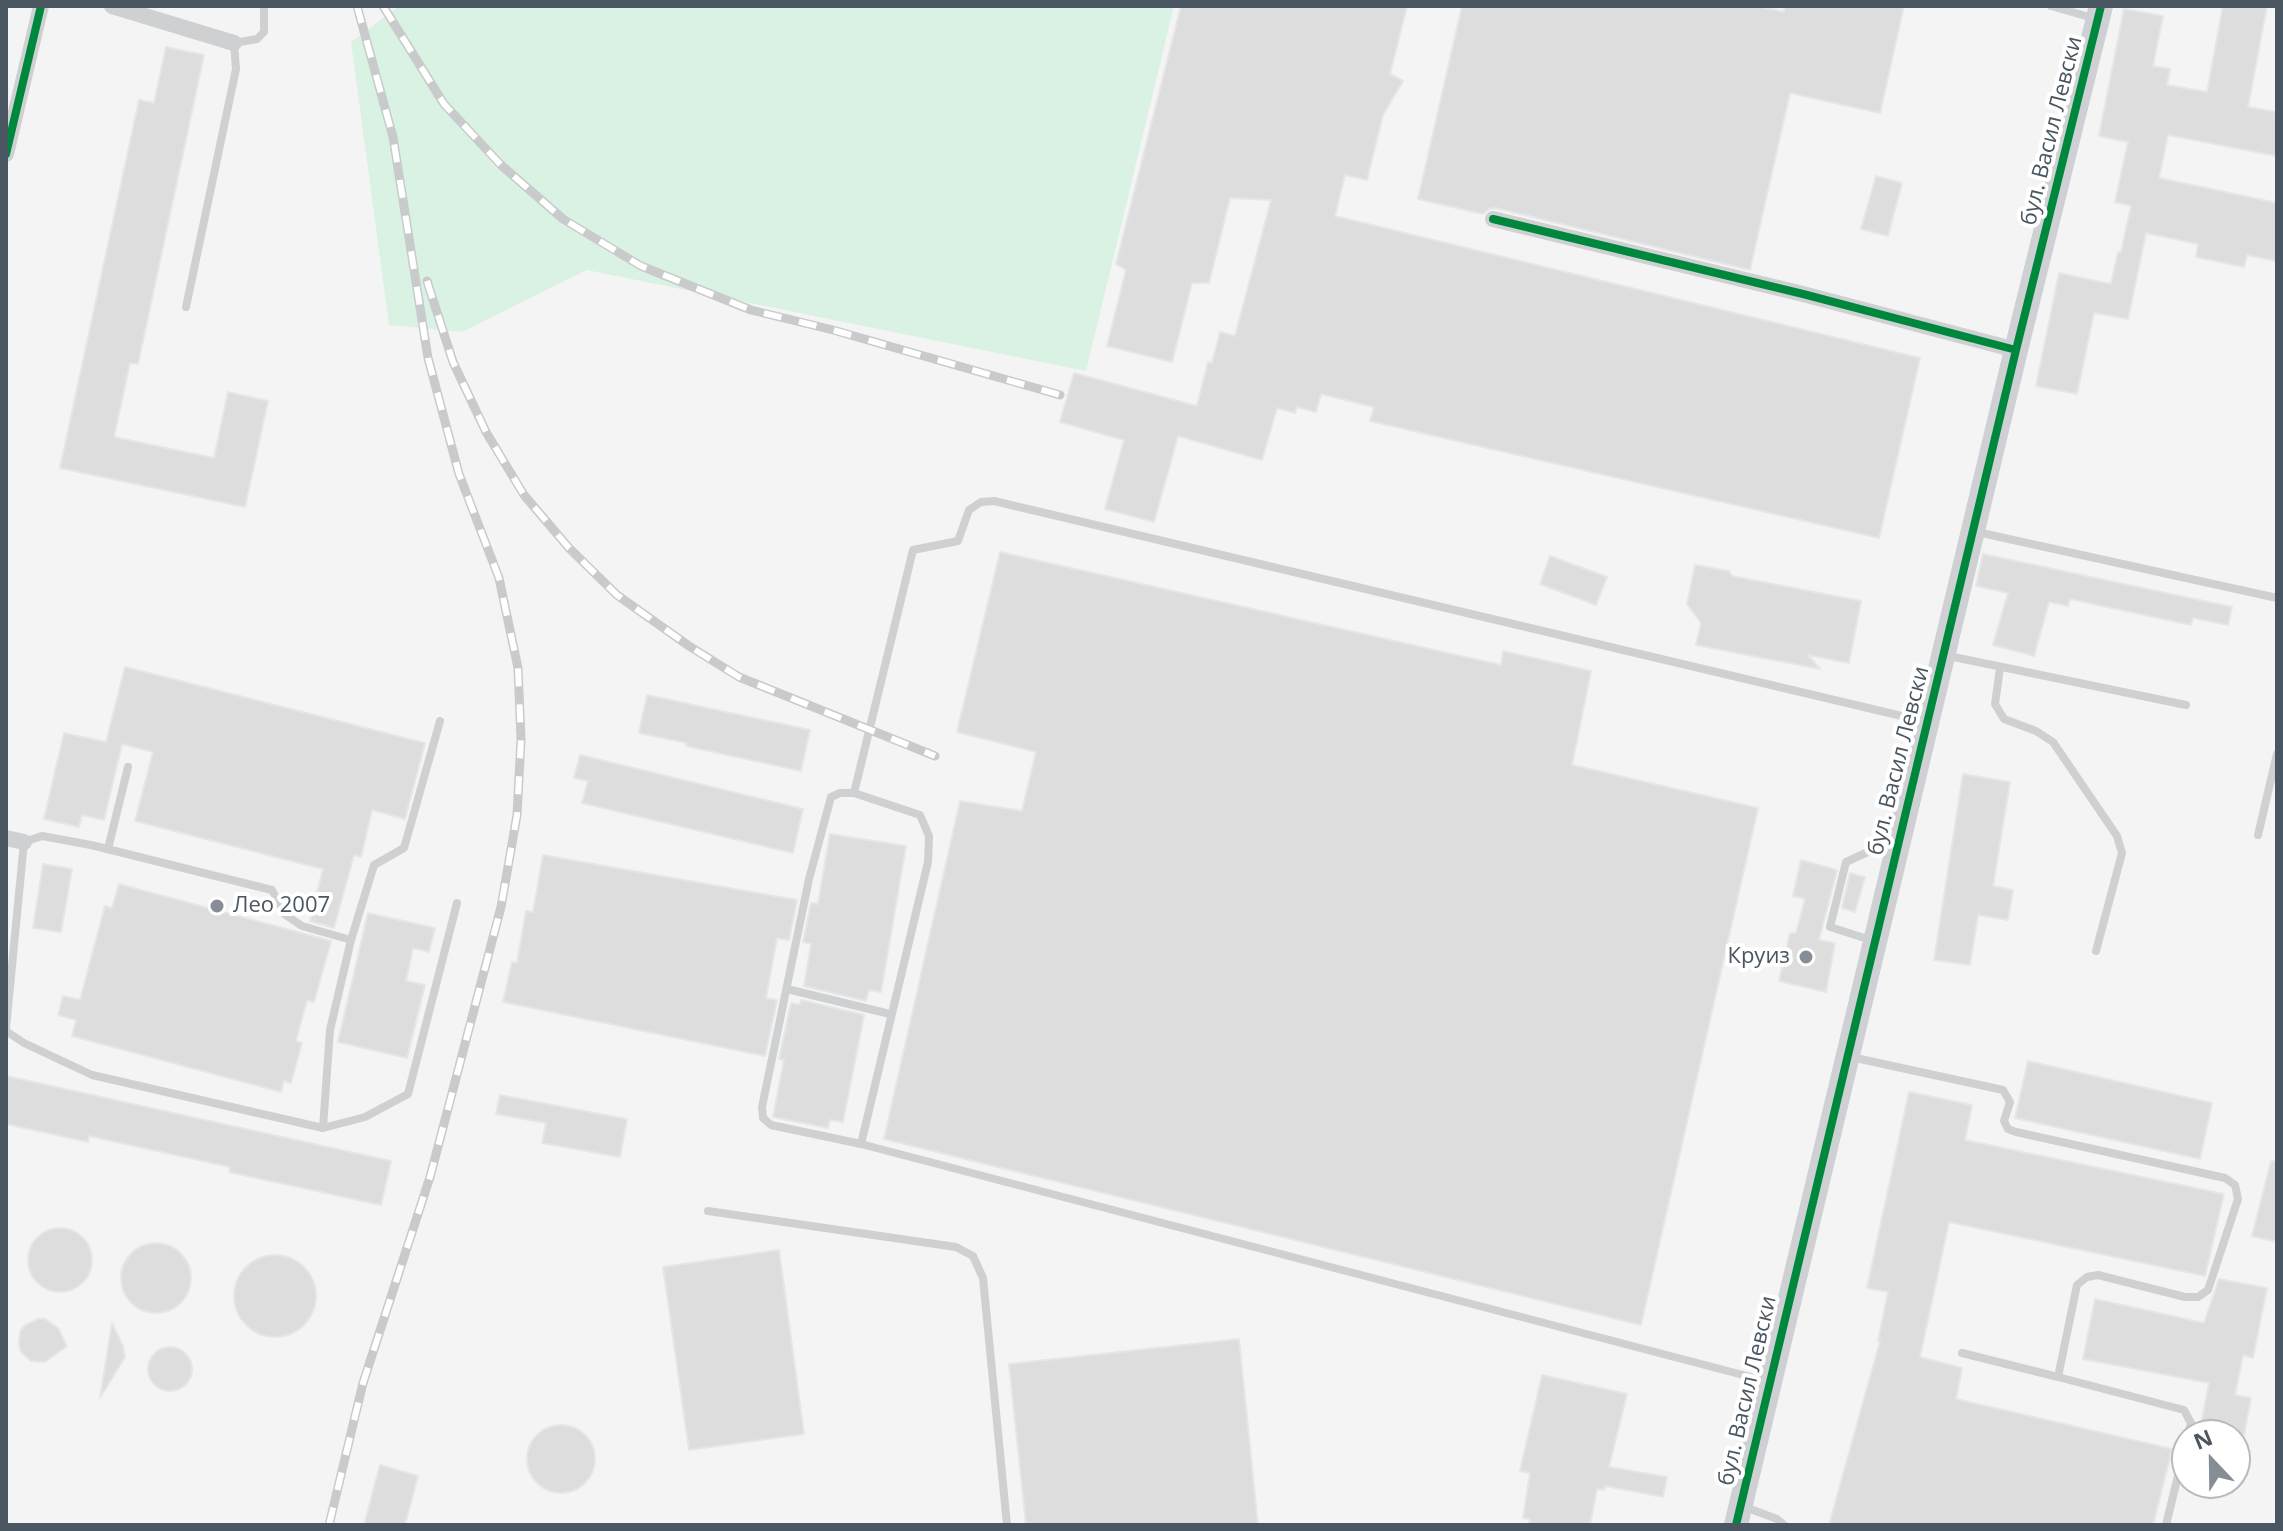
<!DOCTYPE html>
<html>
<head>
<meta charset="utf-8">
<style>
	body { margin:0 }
	#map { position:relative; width:2283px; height:1531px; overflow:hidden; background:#f4f4f4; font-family:"Open Sans",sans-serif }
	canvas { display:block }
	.frame { position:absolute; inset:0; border:8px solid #4a5661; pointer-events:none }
	.north { position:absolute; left:2171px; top:1419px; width:80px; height:80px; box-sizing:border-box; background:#fff; border:2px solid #b7bbc0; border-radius:50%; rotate:338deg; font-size:22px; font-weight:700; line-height:32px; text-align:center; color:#4a5661 }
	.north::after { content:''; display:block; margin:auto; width:28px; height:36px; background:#868d94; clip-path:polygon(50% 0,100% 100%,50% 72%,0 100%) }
</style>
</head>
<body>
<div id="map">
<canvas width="2283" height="1531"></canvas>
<div class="frame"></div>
<div class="north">N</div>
</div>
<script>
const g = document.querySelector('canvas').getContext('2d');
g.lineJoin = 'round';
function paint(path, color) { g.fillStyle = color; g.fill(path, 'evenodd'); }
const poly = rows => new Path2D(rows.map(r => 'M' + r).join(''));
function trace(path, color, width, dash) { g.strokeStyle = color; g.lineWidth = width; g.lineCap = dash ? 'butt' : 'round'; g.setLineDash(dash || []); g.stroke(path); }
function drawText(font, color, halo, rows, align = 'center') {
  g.font = font + ' "Open Sans",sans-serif'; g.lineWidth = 8; g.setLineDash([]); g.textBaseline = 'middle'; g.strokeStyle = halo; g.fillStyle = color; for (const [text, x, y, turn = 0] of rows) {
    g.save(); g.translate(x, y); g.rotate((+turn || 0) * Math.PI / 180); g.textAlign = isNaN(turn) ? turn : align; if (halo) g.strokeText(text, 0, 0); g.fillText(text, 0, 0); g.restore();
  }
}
paint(poly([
	[399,6,1174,6,1086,371,587,270,462,332,389,325,351,42]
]), '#d9f2e3');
const building = poly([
	[1181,6,1407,6,1390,74,1403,81,1383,115,1367,180,1345,175,1335,216,1920,358,1879,538,1370,421,1374,407,1321,394,1316,412,1297,407,1295,413,1277,408,1262,460,1178,436,1154,522,1105,509,1124,440,1060,422,1074,373,1197,406,1208,362,1212,363,1220,332,1235,336,1271,200,1230,198,1209,283,1192,283,1172,362,1107,346,1126,270,1116,264,1181,6],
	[1462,6,1757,6,1784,12,1785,6,1904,6,1880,113,1790,93,1750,270,1496,208,1489,209,1483,214,1418,199,1462,6],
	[2223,6,2267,6,2248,107,2277,112,2277,156,2168,135,2159,178,2277,203,2277,261,2247,255,2244,267,2196,257,2198,244,2146,233,2128,319,2094,313,2077,394,2036,386,2059,273,2111,284,2118,252,2121,252,2131,206,2115,202,2128,142,2099,136,2124,9,2163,16,2153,66,2170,69,2167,85,2207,92,2223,6],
	[166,47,204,55,138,364,130,363,114,437,214,458,228,392,268,401,245,507,60,468,139,100,154,103,166,47],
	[1876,176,1902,183,1888,236,1861,229,1876,176],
	[1000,552,1501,665,1503,651,1591,671,1572,765,1758,808,1641,1325,884,1139,960,801,1022,811,1036,752,957,732,1000,552],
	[1983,554,2232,607,2228,625,2193,618,2191,625,2070,599,2068,606,2049,602,2034,656,1993,645,2008,593,1976,586,1983,554],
	[1550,556,1607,577,1596,605,1540,584,1550,556],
	[1695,565,1729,571,1732,576,1861,601,1849,663,1808,655,1820,669,1696,645,1701,623,1687,604,1695,565],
	[125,667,425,743,405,819,372,810,361,857,354,855,334,928,310,921,323,869,135,821,153,752,122,744,104,820,82,815,79,827,44,819,64,733,106,742,125,667],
	[647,695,810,730,801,771,686,746,687,743,639,733,647,695],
	[580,755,803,809,793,853,582,803,588,781,574,778,580,755],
	[1963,774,2010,782,1993,886,2013,890,2008,920,1978,915,1970,965,1934,960,1963,774],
	[830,834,906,846,881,992,869,990,866,1001,804,986,811,944,803,942,811,903,818,904,830,834],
	[543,855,797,900,789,940,777,938,766,998,777,1000,765,1056,503,1002,512,962,517,963,526,911,533,912,543,855],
	[1801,860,1837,870,1819,940,1835,943,1826,992,1779,981,1790,933,1796,933,1805,899,1793,896,1801,860],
	[43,864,72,869,61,932,33,928,43,864],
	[1850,873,1865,877,1855,912,1842,908,1850,873],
	[119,884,331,941,314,1002,307,1000,296,1041,302,1043,291,1083,284,1081,281,1092,72,1036,76,1020,58,1015,63,996,80,1000,105,906,112,908,119,884],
	[368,913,435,928,429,952,413,948,406,981,425,985,407,1058,338,1042,368,913],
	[801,1000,864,1015,843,1122,830,1120,828,1128,773,1117,784,1060,779,1059,791,1003,800,1005,801,1000],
	[2028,1061,2212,1103,2200,1159,2015,1118,2028,1061],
	[6,1076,391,1161,381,1205,229,1172,230,1167,89,1136,88,1142,6,1124,6,1076],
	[1909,1092,1972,1105,1965,1140,2224,1194,2205,1276,1949,1222,1920,1357,1962,1368,1956,1399,2172,1449,2153,1525,1829,1525,1880,1341,1878,1341,1888,1292,1867,1288,1909,1092],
	[500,1095,627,1119,620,1157,542,1143,546,1123,496,1114,500,1095],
	[2271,1161,2277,1161,2277,1242,2252,1236,2271,1161],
	'28 1260a32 32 0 1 1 64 0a32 32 0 1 1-64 0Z',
	'121 1278a35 35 0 1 1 70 0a35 35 0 1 1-70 0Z',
	[779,1250,804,1434,689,1450,663,1267,779,1250],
	'234 1296a41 41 0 1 1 82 0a41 41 0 1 1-82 0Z',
	[2219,1279,2267,1288,2253,1358,2243,1355,2235,1395,2251,1398,2244,1435,2199,1435,2209,1383,2083,1359,2095,1299,2204,1323,2219,1279],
	[38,1319,45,1319,58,1328,67,1346,45,1362,31,1361,21,1352,19,1345,20,1332,24,1326,38,1319],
	[112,1323,123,1346,125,1357,100,1398,112,1323],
	[1239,1339,1258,1525,1026,1525,1009,1364,1239,1339],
	'148 1369a22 22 0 1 1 44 0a22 22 0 1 1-44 0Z',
	[1542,1375,1627,1394,1609,1467,1667,1477,1663,1497,1605,1486,1604,1490,1597,1489,1590,1525,1529,1525,1530,1519,1523,1518,1530,1473,1520,1471,1542,1375],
	'527 1459a34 34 0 1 1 68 0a34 34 0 1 1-68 0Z',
	[380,1465,418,1476,405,1525,364,1525,380,1465]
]);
paint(building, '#ddddde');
trace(building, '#e5e6e7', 2);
trace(poly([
	[2051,6,2093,18],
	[186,307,236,69,234,43,257,39,264,32,264,6],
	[1977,532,2277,598],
	[1944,655,2186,705],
	[2000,668,1995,704,2004,719,2036,731,2053,742,2117,836,2122,853,2096,951],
	[854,793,840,793,831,797,809,879,762,1107,763,1118,771,1125,861,1144],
	[2258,835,2277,754],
	[108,849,128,767],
	[1874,941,1830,927,1846,862,1894,840],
	[787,989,890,1014],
	[6,1028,24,842,42,836,91,845,272,890,284,914,302,926,351,940],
	[6,1031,24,1043,92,1075,323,1128,365,1117,408,1094,457,903],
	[1851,1057,2003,1090,2010,1102,2004,1121,2008,1129,2016,1132,2225,1178,2235,1185,2238,1199,2208,1290,2198,1297,2185,1297,2098,1275,2087,1277,2077,1285,2058,1377,2184,1410,2191,1423,2188,1435],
	[323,1128,330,1030,351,940,374,865,404,848,440,721],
	[708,1211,956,1247,973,1256,983,1278,1007,1525],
	[1962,1353,2058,1377],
	[1766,1381,861,1144,928,862,929,836,920,815,854,793,913,550,958,541,969,510,981,502,994,501,1923,721],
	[1745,1507,1777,1519,1784,1525],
	[2166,1525,2187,1439]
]), '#ced0d2', 8);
trace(poly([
	[112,6,234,43],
	[6,154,41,6],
	[1493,219,1803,294,2016,350],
	[6,838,24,842]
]), '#ced0d2', 16);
trace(poly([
	[1736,1525,2016,350,2101,6]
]), '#ced0d4', 24);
const rail = poly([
	[383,6,444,104,501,165,563,219,641,266,751,310,833,330,1060,395],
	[427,281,453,362,486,432,524,495,569,548,617,595,689,646,739,677,935,756],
	[329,1525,363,1383,430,1177,501,907,517,815,521,739,518,668,499,578,459,474,428,358,393,137,357,6]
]);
trace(rail, '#c9cacc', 9);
trace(rail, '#fff', 6, [18]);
trace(poly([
	[6,154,41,6],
	[1493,219,1803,294,2016,350],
	[1736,1525,2016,350,2101,6]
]), '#00873e', 8);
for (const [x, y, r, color] of [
	[217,906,8,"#868d94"],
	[1806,957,8,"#868d94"]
]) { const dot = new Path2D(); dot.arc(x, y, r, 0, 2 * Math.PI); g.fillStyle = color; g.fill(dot); trace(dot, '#fff', 3); }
drawText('22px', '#4a5661', '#fff', [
	["бул. Васил Левски",2052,131,-76],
	["бул. Васил Левски",1899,761,-76],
	["бул. Васил Левски",1748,1391,-77]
]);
drawText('22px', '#4a5661', '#fff', [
	["Лео 2007",233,906],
	["Круиз",1790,957,"right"]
], 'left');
</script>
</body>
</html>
